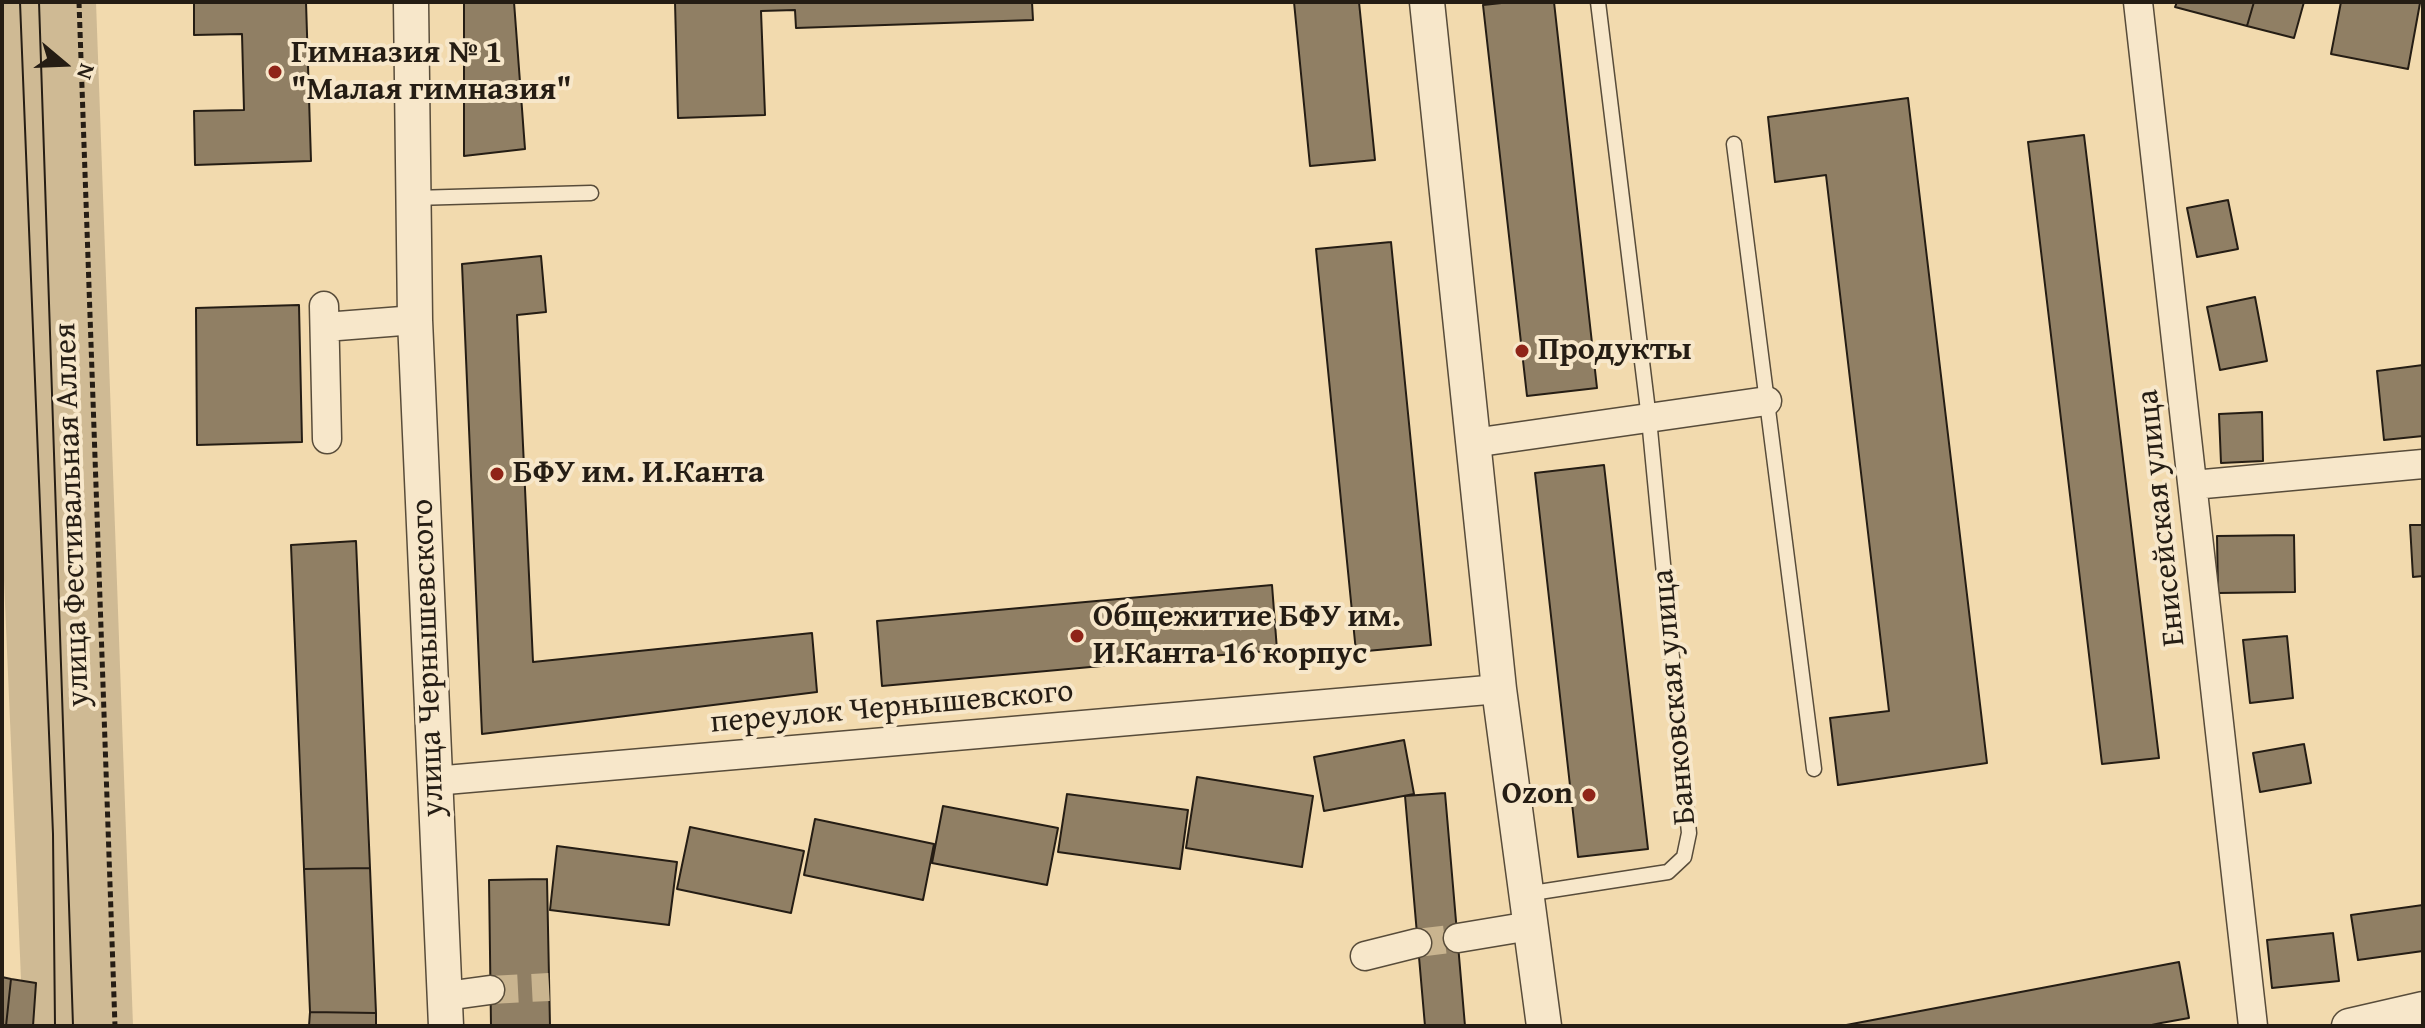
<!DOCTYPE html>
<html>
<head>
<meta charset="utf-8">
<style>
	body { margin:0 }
	#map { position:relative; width:2425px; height:1028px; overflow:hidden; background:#f2daae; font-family:"Gentium Book Plus",serif }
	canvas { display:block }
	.frame { position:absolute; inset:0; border:4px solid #251d14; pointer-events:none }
	.north { position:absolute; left:24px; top:24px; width:80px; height:80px; -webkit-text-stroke:6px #f7e7ca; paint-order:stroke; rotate:109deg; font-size:22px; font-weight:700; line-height:32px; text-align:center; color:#251d14 }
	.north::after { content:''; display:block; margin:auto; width:28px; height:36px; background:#251d14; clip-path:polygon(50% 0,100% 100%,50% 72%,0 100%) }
</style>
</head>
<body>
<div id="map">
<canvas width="2425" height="1028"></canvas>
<div class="frame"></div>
<div class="north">N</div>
</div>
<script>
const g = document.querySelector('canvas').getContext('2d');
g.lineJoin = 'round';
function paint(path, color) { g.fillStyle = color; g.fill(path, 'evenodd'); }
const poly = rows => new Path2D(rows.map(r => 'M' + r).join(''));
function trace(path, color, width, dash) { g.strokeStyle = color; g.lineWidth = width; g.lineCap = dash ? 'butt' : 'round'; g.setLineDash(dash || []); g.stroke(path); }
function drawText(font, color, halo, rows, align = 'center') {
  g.font = font + ' "Gentium Book Plus",serif'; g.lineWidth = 8; g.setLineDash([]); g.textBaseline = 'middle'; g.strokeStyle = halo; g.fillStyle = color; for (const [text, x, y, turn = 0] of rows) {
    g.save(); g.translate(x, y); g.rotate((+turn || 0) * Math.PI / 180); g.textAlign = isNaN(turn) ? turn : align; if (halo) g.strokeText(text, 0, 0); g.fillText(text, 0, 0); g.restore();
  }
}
paint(poly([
	[2,2,96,2,133,1026,23,1026,2,533]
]), '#cfba94');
const building = poly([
	[194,2,306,2,311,161,195,165,194,111,244,110,242,34,194,35,194,2],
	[464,2,514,2,525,149,464,156,464,2],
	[675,2,1032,2,1033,20,796,28,795,10,761,11,765,115,678,118,675,2],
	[1294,2,1359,2,1375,160,1310,166,1294,2],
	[1511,2,1554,2,1597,388,1527,396,1483,5,1511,2],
	[2177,2,2254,2,2247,26,2175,7,2177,2],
	[2254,2,2304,2,2294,38,2247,26,2254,2],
	[2341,2,2420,3,2408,69,2331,54,2341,2],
	[1908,98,1987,763,1838,785,1830,718,1889,711,1826,175,1775,182,1768,117,1908,98],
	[2084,135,2159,758,2102,764,2028,142,2084,135],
	[2228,200,2238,249,2197,257,2187,208,2228,200],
	[1391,242,1431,645,1356,652,1316,249,1391,242],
	[541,256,546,312,517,315,533,662,812,633,817,692,482,734,462,264,541,256],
	[2255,297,2267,361,2220,370,2207,307,2255,297],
	[299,305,302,442,197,445,196,308,299,305],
	[2423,365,2423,436,2384,440,2377,371,2423,365],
	[2262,412,2263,461,2221,463,2219,414,2262,412],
	[1604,465,1648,849,1578,857,1535,473,1604,465],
	[2410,525,2423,525,2423,576,2413,577,2410,525],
	[2294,535,2295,592,2218,593,2217,536,2294,535],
	[356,541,370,868,304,869,291,545,356,541],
	[1272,585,1277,650,882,686,877,621,1272,585],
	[2287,636,2293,698,2250,703,2243,640,2287,636],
	[1404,740,1414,794,1324,811,1314,757,1404,740],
	[2304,744,2311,783,2260,792,2253,753,2304,744],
	[1197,777,1313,796,1302,867,1186,848,1197,777],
	[1445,793,1465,1026,1425,1026,1405,796,1445,793],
	[1067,794,1188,810,1180,869,1058,852,1067,794],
	[943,806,1058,828,1047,885,932,863,943,806],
	[815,819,934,844,923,900,804,875,815,819],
	[690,827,804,851,791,913,677,889,690,827],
	[557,846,677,862,669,925,550,910,557,846],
	[370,868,376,1013,310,1012,304,869,370,868],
	[547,879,550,1026,491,1026,489,880,547,879],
	[2423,905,2423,951,2358,960,2351,915,2423,905],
	[2333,933,2339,981,2272,988,2267,940,2333,933],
	[2179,962,2189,1018,2161,1023,2147,1026,1841,1026,2179,962],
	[2,977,11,979,6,1026,2,1026,2,977],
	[11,979,36,983,33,1026,6,1026,11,979],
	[310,1012,376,1013,376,1026,309,1026,310,1012]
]);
paint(building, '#907f64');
trace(building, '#251d14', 2);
trace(poly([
	[1417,943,1458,938],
	[490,990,549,987]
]), '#c9b48f', 28, [28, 14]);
const service = poly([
	[1734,144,1814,769],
	[414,198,591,193],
	[1526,894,1668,872,1684,857,1689,833,1649,419,1598,2]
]);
const minor = poly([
	[2138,2,2253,1026],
	[324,306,327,439],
	[325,327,415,320],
	[1473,443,1767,401],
	[2193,485,2423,464],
	[434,781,1499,689],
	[1458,938,1530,926],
	[1365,956,1417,943],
	[446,996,490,990]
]);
const tertiary = poly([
	[411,2,415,320,446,1026],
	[1427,2,1499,689,1544,1026],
	[2349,1026,2423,1009]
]);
trace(service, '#584c3a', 17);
trace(minor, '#584c3a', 31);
trace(tertiary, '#584c3a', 37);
trace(poly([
	[79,2,115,1026]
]), '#251d14', 5, [6, 4]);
trace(service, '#f7e7ca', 14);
trace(minor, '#f7e7ca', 28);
trace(tertiary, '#f7e7ca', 34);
trace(poly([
	[20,2,53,834,55,1026],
	[39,2,73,1026]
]), '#251d14', 2);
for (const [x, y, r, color] of [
	[275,72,8,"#8f2418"],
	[1522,351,8,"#8f2418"],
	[497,474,8,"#8f2418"],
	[1077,636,8,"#8f2418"],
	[1589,795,8,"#8f2418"]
]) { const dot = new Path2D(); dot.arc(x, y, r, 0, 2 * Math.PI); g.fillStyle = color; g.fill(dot); trace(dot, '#f7e7ca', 3); }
drawText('bold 32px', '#251d14', '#f7e7ca', [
	["Гимназия № 1",291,54],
	["\"Малая гимназия\"",291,91],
	["Продукты",1538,351],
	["БФУ им. И.Канта",513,474],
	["Общежитие БФУ им.",1093,618],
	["И.Канта 16 корпус",1093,655],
	["Ozon",1573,795,"right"]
], 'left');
drawText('32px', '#251d14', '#f7e7ca', [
	["улица Фестивальная Аллея",73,515,-92],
	["Енисейская улица",2162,518,-96],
	["улица Чернышевского",429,658,-92],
	["Банковская улица",1675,697,-95],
	["переулок Чернышевского",892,708,-5]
]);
</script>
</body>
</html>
